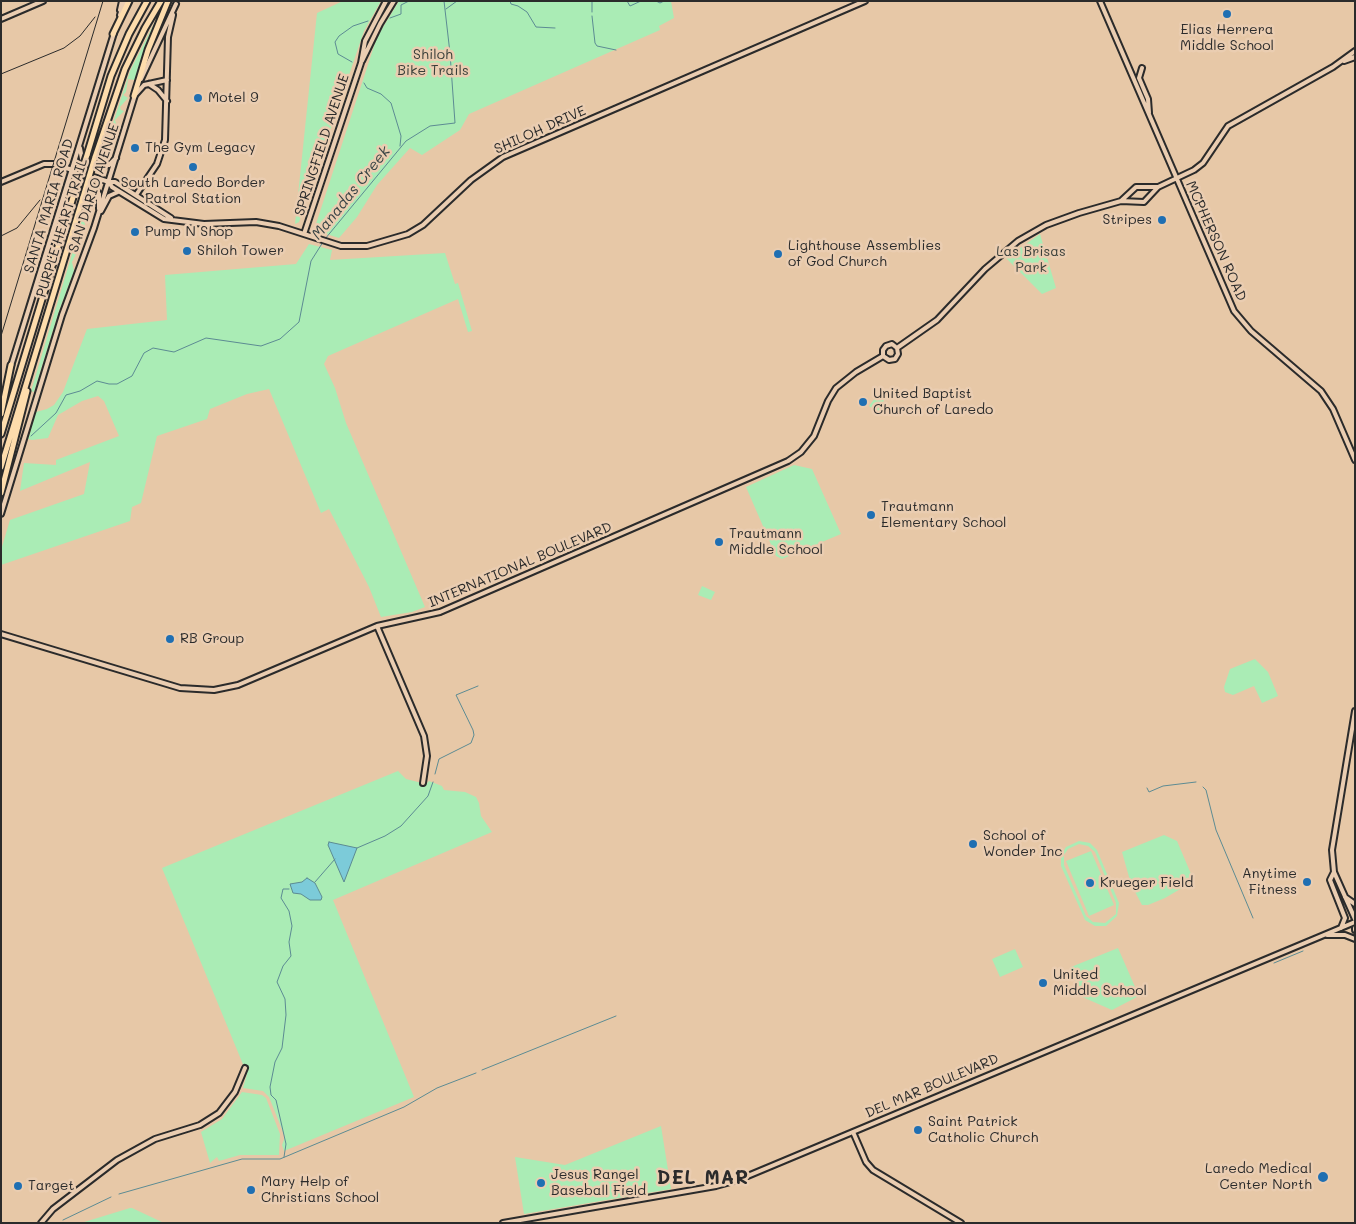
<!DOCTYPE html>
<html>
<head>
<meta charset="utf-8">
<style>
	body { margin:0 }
	#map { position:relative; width:1356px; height:1224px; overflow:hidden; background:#e7c8a7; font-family:Mali,sans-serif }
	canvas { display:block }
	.frame { position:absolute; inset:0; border:2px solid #2b2b2b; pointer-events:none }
</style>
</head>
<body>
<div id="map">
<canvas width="1356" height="1224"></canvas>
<div class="frame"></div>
</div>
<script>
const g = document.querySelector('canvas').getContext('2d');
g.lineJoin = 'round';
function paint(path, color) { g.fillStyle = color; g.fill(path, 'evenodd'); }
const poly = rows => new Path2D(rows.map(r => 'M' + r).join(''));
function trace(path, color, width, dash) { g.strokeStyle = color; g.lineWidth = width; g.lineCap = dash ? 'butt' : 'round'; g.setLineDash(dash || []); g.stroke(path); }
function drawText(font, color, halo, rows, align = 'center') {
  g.font = font + ' Mali,sans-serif'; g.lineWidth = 5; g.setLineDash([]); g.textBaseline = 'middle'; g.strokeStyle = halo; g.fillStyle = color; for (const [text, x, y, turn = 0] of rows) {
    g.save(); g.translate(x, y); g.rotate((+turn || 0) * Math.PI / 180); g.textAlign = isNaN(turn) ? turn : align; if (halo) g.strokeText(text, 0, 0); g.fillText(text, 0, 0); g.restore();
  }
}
paint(poly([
	[343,1,381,1,364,31,299,222,295,224,317,13],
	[399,1,671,1,674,18,659,26,660,30,469,114,460,130,422,155,410,148,377,185,357,217,339,238,317,231,315,227,377,37],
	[163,6,137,78,134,80,128,79,126,92,123,95,128,98,120,107,121,110,124,111,115,120,117,128,111,135,112,144,107,147,107,153,102,157,130,71],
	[88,201,92,202,89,207,90,216,84,221,86,229,77,236],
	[1040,234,1056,288,1042,294,1006,258],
	[75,244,78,250,72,262,74,271,59,311,34,392,31,391],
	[309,244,332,250,330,260,445,253,455,284,458,283,472,331,468,332,458,299,328,356,324,364,335,388,346,423,425,607,412,612,381,617,369,587,329,509,321,513,269,389,247,394,210,409,207,419,157,436,141,503,132,507,130,521,1,565,1,550,10,520,84,494,90,462,20,491,24,463,56,465,56,460,119,436,104,401,98,396,82,401,58,415,48,438,32,440,28,439,36,412,47,409,54,405,63,392,87,329,167,320,165,275,296,264],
	[878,394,885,399,879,408,884,411,880,414,869,406],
	[794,465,812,469,841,534,782,559,776,556,746,487],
	[702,586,715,592,711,600,698,595],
	[1255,659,1268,672,1278,696,1262,703,1254,686,1233,695,1225,692,1224,687,1230,669],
	[398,771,406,779,426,784,429,781,442,786,444,790,465,792,476,797,479,803,481,816,492,832,333,900,414,1097,284,1151,282,1145,285,1137,269,1097,263,1091,243,1088,247,1074,162,868],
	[1164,835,1177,841,1194,881,1165,898,1148,905,1142,905,1131,884,1122,852],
	[1079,841,1090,843,1097,850,1119,903,1117,916,1106,926,1095,926,1085,920,1061,866,1061,855,1066,847],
	[1079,844,1088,846,1095,852,1116,903,1116,914,1105,923,1093,922,1086,916,1064,865,1064,855,1068,849],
	[1091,851,1114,905,1089,916,1066,861],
	[1118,948,1139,996,1112,1010,1080,996,1071,967],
	[1015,949,1023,967,1000,977,992,959],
	[242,1092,262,1095,266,1098,280,1134,279,1155,240,1155,219,1161,217,1157,210,1163,201,1132,222,1119],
	[661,1126,671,1189,524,1214,515,1157,565,1165],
	[132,1208,164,1223,81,1223,130,1208]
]), '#aaecb5');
const water = poly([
	[329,842,357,848,344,882,328,845,329,842],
	[307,878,315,883,322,897,321,900,310,900,301,894,293,893,290,884,302,882,307,878]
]);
paint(water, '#7ccbd9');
trace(water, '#5c8b93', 1);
trace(poly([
	[510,1,511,4,518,6,527,12,536,27,555,28],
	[592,1,592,12],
	[627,1,630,6,641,1],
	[656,1,660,3,664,1],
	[446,9,457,1],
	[592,16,595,43,597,46,616,50],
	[390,18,401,14,401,5,409,1],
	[352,62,338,54,335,42,339,36,353,26,368,21],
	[364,83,367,88,381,94,391,103,401,136,400,146],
	[325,239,406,141,430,126,455,123,450,53,444,1],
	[31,436,56,413,66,395,80,391,97,381,109,384,117,384,132,376,144,353,153,348,174,352,206,338,261,346,280,339,299,322,311,261,323,242],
	[435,774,439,759,471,743,474,735,473,730,456,695,478,686],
	[1203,787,1206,790,1216,830,1253,918],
	[1147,788,1149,792,1163,786,1196,782],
	[357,848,385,836,401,826,428,796,433,782],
	[315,882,335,859],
	[1274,963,1303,951],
	[482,1070,616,1016],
	[284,1157,286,1144,276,1100,271,1095,270,1087,275,1062,282,1048,286,1015,285,999,277,982,283,966,291,956,289,942,292,926,289,911,281,898,283,889,289,889],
	[119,1194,242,1159,280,1159,404,1107,437,1088,476,1073],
	[63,1220,111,1197]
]), '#5c8b93', 1);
const secondary = poly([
	[1100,1,1234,311,1251,331,1321,391,1333,409,1355,460],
	[120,10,122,1],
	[120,15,125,1],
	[1,19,43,1],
	[362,61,380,24,394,1],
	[1344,61,1355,57],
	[1142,68,1139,78,1148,99,1149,113],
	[141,79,176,4],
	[149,84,158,90,167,101],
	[135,95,144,85,167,80],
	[80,148,82,159,97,166,109,165,116,158],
	[1,182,44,164,54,164,109,182,115,182,171,218],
	[109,182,112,187,164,219,204,224,256,222,279,226,341,246,367,246,408,234,423,225,471,180,503,157,865,1],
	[66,192,77,183,92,186,99,194,99,209],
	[136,195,157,164,165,140,168,37,173,15],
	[1121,201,1136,187,1158,187,1194,170,1203,163,1228,126,1333,67,1355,51],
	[101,211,109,196,118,192],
	[304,234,361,63,365,41,386,1],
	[897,348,937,320,985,269,1018,241,1046,225,1079,213,1121,201,1144,202,1158,187],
	[883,356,889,360,895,359,898,354,897,348],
	[883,356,883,350,886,346,892,344,897,348],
	[11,366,114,33],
	[1,514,62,315,94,228,135,95],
	[377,626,424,736,427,756,423,783],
	[1,634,180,688,214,690,238,685,377,626,440,612,788,461,801,452,814,436,828,401,836,388,856,372,883,356],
	[1355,711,1332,850,1334,872,1355,919],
	[1334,872,1330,880,1345,918,1341,928],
	[1345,897,1355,904],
	[1355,928,1355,930],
	[1327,935,1345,935,1355,939],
	[853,1132,866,1162,873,1170,961,1223],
	[41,1223,53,1209,117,1160,155,1139,200,1125,219,1113,235,1092,245,1068],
	[503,1223,716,1186,738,1180,1355,922]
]);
const highway = poly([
	[113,34,129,1],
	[134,96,148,50,168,1],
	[87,155,111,76,129,34,147,1],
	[95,157,125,69,145,28,161,1],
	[1,414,11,365],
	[1,434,74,194],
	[1,467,83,197],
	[1,493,27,391]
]);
trace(secondary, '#2b2b2b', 8);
trace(highway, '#2b2b2b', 9);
trace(secondary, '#eacdb1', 4);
trace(highway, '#fddcac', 5);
trace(poly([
	[1,74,64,48,80,36,95,17],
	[1,236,17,228,40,200],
	[1,336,103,1]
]), '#2b2b2b', 1);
const highwayBridge = poly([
	[74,194,87,155],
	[83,197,95,157]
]);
trace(highwayBridge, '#2b2b2b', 9, []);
trace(highwayBridge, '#fddcac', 5);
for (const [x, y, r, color] of [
	[1227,14,5,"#1f6fb2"],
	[198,98,5,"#1f6fb2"],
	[135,148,5,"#1f6fb2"],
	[193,167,5,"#1f6fb2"],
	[1162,220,5,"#1f6fb2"],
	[135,232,5,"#1f6fb2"],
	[187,251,5,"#1f6fb2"],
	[778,254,5,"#1f6fb2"],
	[863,402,5,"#1f6fb2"],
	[871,515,5,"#1f6fb2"],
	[719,542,5,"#1f6fb2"],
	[170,639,5,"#1f6fb2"],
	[973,844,5,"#1f6fb2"],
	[1307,882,5,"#1f6fb2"],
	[1090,883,5,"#1f6fb2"],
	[1043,983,5,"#1f6fb2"],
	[918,1130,5,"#1f6fb2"],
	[1323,1177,6,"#1f6fb2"],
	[541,1183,5,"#1f6fb2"],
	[18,1186,5,"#1f6fb2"],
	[251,1190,5,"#1f6fb2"]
]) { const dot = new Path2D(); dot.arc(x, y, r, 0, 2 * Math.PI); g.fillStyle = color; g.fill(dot); trace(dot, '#eacdb1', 2); }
drawText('14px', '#2b2b2b', '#eacdb1', [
	["Elias Herrera",1227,30,"center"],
	["Middle School",1227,46,"center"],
	["Motel 9",208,98],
	["The Gym Legacy",145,148],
	["South Laredo Border",193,183,"center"],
	["Patrol Station",193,199,"center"],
	["Stripes",1152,220,"right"],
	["Pump N Shop",145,232],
	["Lighthouse Assemblies",788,246],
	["of God Church",788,262],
	["Shiloh Tower",197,251],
	["United Baptist",873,394],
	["Church of Laredo",873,410],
	["Trautmann",881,507],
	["Elementary School",881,523],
	["Trautmann",729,534],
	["Middle School",729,550],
	["RB Group",180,639],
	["School of",983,836],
	["Wonder Inc",983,852],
	["Anytime",1297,874,"right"],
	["Fitness",1297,890,"right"],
	["Krueger Field",1100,883],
	["United",1053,975],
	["Middle School",1053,991],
	["Saint Patrick",928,1122],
	["Catholic Church",928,1138],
	["Laredo Medical",1312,1169,"right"],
	["Center North",1312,1185,"right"],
	["Jesus Rangel",551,1175],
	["Baseball Field",551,1191],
	["Mary Help of",261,1182],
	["Christians School",261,1198],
	["Target",28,1186]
], 'left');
drawText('14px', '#383e39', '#eacdb1', [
	["Shiloh",433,55],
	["Bike Trails",433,71],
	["Las Brisas",1031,252],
	["Park",1031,268]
]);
drawText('14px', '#2b2b2b', '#eacdb1', [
	["SHILOH DRIVE",540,130,-24],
	["SPRINGFIELD AVENUE",322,145,-72],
	["SAN DARIO AVENUE",94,188,-72],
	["SANTA MARIA ROAD",49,206,-73],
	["PURPLE HEART TRAIL",62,228,-73],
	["MCPHERSON ROAD",1216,241,66],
	["INTERNATIONAL BOULEVARD",520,565,-23],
	["DEL MAR BOULEVARD",932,1086,-23]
]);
drawText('italic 15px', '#374345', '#eacdb1', [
	["Manadas Creek",351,193,-51]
]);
g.letterSpacing = '1px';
drawText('bold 19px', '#2b2b2b', '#eacdb1', [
	["DEL MAR",703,1178]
]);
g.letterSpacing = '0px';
</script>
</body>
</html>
